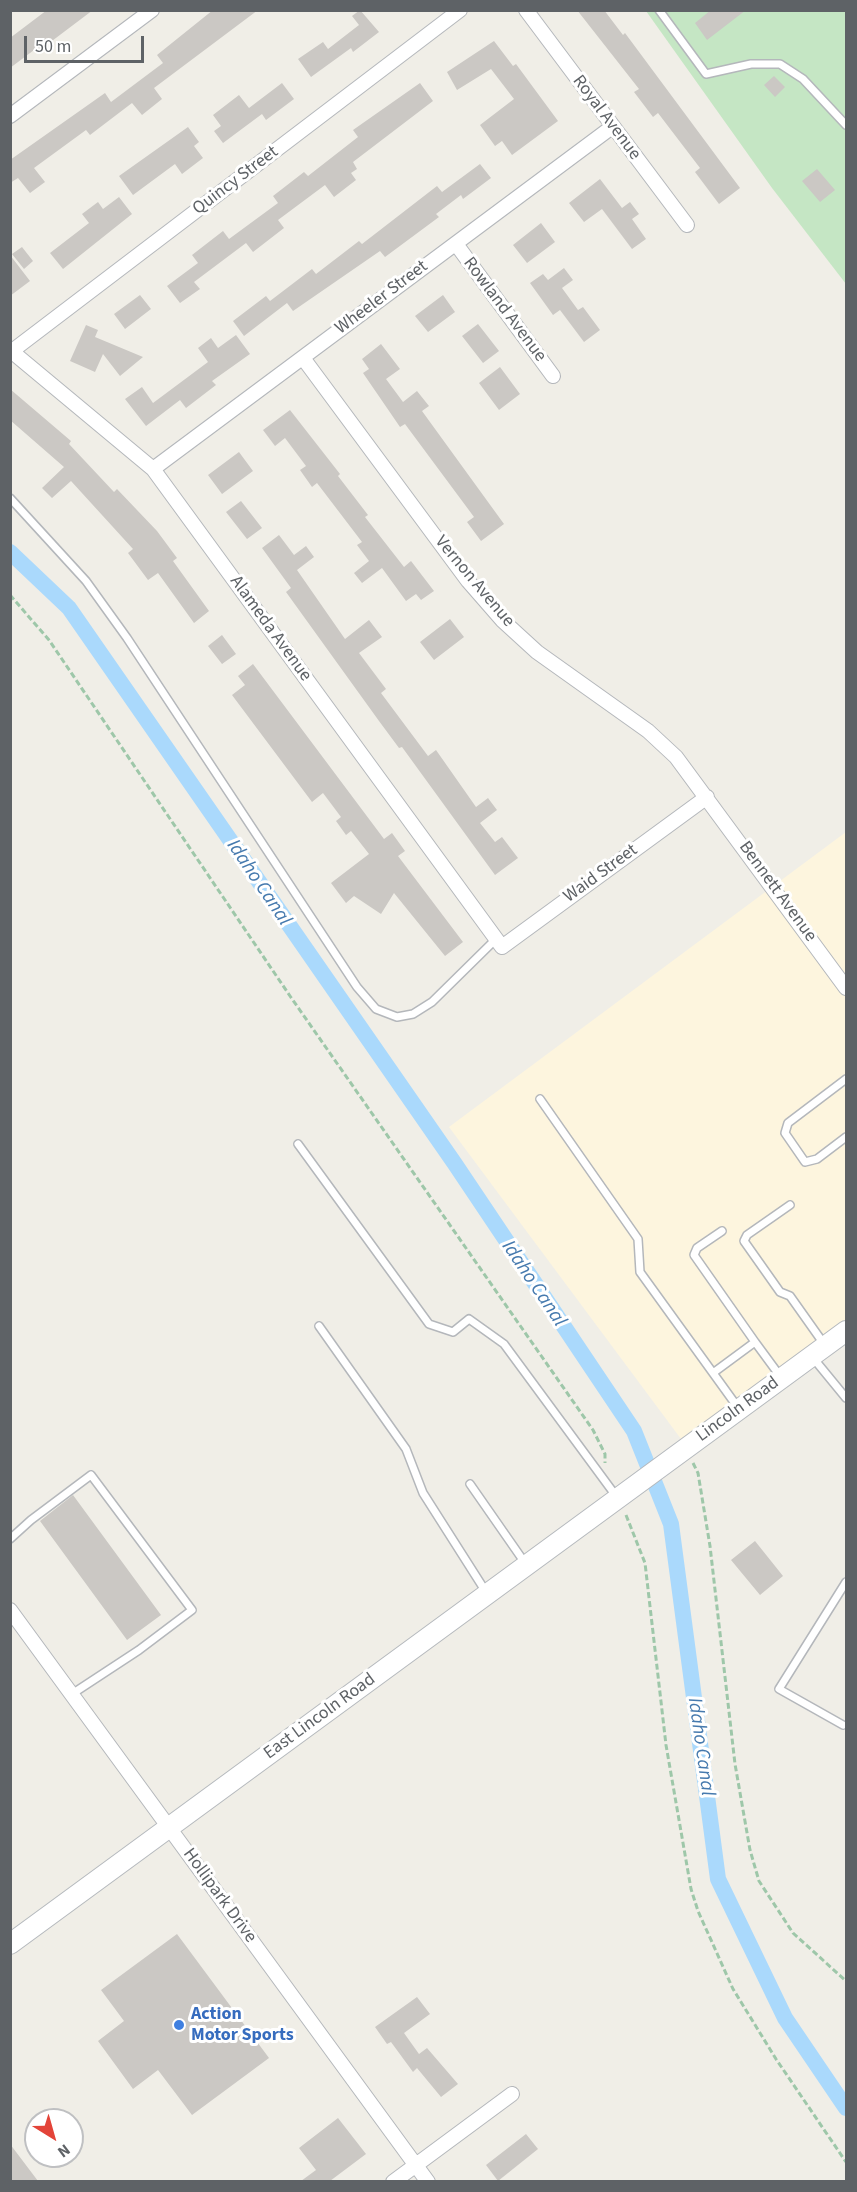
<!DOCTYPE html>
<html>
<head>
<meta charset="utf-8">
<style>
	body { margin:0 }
	#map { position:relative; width:857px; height:2192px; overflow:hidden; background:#f0eee7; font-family:"Source Sans 3",sans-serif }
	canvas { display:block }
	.frame { position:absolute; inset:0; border:12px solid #5e6266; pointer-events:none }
	.north { position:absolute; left:24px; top:2108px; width:60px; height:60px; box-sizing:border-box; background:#fff; border:2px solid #bfc0c2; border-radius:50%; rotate:143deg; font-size:16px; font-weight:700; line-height:24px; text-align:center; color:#5e6266 }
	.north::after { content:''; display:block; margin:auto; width:21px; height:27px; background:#e34439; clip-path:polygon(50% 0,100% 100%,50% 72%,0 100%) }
	.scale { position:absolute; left:24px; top:36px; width:120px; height:27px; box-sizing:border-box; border:3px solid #5e6266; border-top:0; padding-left:8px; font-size:18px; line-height:21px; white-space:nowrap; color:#5e6266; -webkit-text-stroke:4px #fff; paint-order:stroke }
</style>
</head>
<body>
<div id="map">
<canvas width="857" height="2192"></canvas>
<div class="frame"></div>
<div class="north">N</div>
<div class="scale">50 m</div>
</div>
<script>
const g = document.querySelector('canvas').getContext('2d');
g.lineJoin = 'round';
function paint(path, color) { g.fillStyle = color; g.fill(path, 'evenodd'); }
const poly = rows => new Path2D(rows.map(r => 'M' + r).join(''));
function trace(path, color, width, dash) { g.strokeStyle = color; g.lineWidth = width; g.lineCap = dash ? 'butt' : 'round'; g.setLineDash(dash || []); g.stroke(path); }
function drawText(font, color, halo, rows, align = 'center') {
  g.font = font + ' "Source Sans 3",sans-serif'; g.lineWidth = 6; g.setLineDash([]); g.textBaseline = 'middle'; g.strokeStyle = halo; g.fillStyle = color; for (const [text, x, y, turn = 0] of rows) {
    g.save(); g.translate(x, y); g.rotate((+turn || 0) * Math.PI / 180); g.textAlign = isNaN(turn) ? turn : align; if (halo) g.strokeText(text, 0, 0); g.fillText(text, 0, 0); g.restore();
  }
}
paint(poly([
	[846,832,846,1331,687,1447,449,1127]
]), '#fdf5de');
paint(poly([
	[646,11,846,11,846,284,772,188]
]), '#c5e6c4');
trace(poly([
	[10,552,69,608,455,1164,634,1431,671,1524,718,1879,785,2018,846,2108]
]), '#aad9fc', 16);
paint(poly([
	[47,10,93,10,40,50,38,47,10,68,10,38],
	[213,10,258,10,154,88,162,99,142,115,132,103,90,135,86,130,34,168,45,182,30,193,18,178,10,183,10,160,105,93,111,102,163,63,157,55],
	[360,10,379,32,353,52,351,48,311,77,298,59,323,42,328,49,359,25,352,16],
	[577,10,604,10,623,35,625,33,740,188,719,204,695,172,700,168,658,113,653,117,634,92,639,89],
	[711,10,746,10,707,40,695,23],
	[494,41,513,66,516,64,558,121,512,155,502,141,495,146,480,125,514,99,491,69,457,90,447,72],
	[774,76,785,87,775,97,764,85],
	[282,83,294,99,266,120,262,114,223,143,214,131,221,126,213,115,239,95,249,108],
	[420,83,433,101,353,162,357,169,351,173,356,180,334,197,325,185,278,220,284,228,253,252,246,243,194,282,200,289,180,303,167,286,198,263,192,255,223,231,229,239,278,203,273,196,304,172,308,176,358,137,353,130],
	[188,127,199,142,194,146,203,158,182,174,175,164,133,195,119,176],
	[480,164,491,178,463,199,461,195,436,214,439,217,385,257,380,251,293,311,287,303,244,336,233,321,266,296,270,301,312,269,316,274,359,241,362,244,437,186,442,192],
	[817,169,835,190,820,202,802,181],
	[600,179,622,208,630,202,639,214,632,219,646,239,632,249,602,209,584,222,569,203],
	[119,197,132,214,63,269,50,253,89,223,82,214,98,202,103,209],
	[541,223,555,242,527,263,513,245],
	[22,247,33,261,24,269,12,254],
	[10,255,30,281,10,296],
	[564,268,573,280,562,288,578,310,583,307,600,330,584,342,560,310,553,315,530,283,543,274,548,280],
	[140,295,151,309,125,329,114,314],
	[443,295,455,312,428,332,415,316],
	[478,324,499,351,483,363,462,336],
	[86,325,98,330,95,337,143,357,120,376,103,354,95,372,70,361],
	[236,335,250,354,212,381,216,385,186,408,180,400,146,426,125,399,142,387,153,403,208,362,198,348,211,338,218,348],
	[381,344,400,369,386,379,403,402,417,391,429,406,422,411,504,524,481,541,467,522,474,517,405,424,400,427,363,373,369,369,362,359],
	[500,367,520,394,499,410,479,383],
	[10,389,71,441,69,444,114,492,117,489,157,531,177,558,173,561,209,611,194,623,158,573,148,580,128,553,133,549,71,481,52,498,42,488,64,467,10,420],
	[290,410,340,474,338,476,368,515,365,517,404,567,411,561,434,591,421,600,416,594,406,601,382,568,362,583,354,573,369,561,357,545,362,542,317,483,312,487,300,470,306,466,285,438,275,446,263,430],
	[239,452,253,471,222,494,208,475],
	[241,501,262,528,247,539,226,512],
	[279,535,294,555,306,546,314,557,297,570,345,639,369,620,382,637,359,653,386,689,381,693,428,756,436,750,476,807,488,798,497,810,480,823,495,842,502,837,518,858,495,875,402,747,399,748,379,721,286,592,291,588,262,548],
	[450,619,464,637,434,660,420,642],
	[222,635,236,654,222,664,208,646],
	[253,664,384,839,392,833,405,851,398,856,463,942,445,956,394,893,381,914,354,896,346,903,331,883,369,854,351,831,346,835,336,821,341,817,323,793,312,802,232,695,245,685,238,676],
	[73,1495,161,1615,127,1640,40,1521],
	[755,1541,783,1576,760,1595,731,1560],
	[177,1934,269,2058,192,2115,158,2070,133,2089,98,2041,124,2021,101,1990],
	[417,1997,430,2014,404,2033,419,2054,427,2048,458,2084,441,2097,417,2068,413,2072,391,2042,387,2044,375,2027],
	[338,2118,366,2154,330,2181,301,2181,316,2170,299,2148],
	[526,2134,538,2149,498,2181,486,2165],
	[10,2144,38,2181,10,2181]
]), '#cbc8c4');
const service = poly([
	[659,10,706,74,751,64,780,64,803,79,846,125],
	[10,498,86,581,127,638,357,987,376,1009,397,1017,413,1014,432,1002,496,939],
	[846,1079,788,1123,785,1133,805,1162,817,1159,846,1137],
	[540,1099,638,1239,640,1272,713,1373],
	[298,1144,429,1324,453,1332,469,1319,504,1344,616,1496],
	[790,1205,747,1235,744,1241,780,1292,790,1296,824,1344],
	[722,1231,697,1248,694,1255,755,1342],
	[319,1326,406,1449,423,1493,486,1592],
	[814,1359,846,1398],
	[739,1409,713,1373,755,1342,780,1376],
	[470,1484,525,1563],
	[10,1539,31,1520,91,1475,192,1610,139,1650,72,1694],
	[843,1725,779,1689,846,1582]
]);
const minor = poly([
	[526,10,687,225],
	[10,116,152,10],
	[456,244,553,376],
	[10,350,153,469,502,947,707,797],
	[12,351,460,10],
	[303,358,468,581,502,620,537,652,648,731,676,757,846,988],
	[153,469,612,127],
	[10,1610,428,2182],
	[393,2182,512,2094]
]);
const secondary = poly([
	[10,1944,846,1331]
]);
trace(service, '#b4b7bb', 10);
trace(minor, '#b4b7bb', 16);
trace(secondary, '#b5b9bd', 22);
trace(poly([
	[10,595,49,640,290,996,593,1430,605,1454,605,1463],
	[693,1463,698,1473,710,1546,735,1764,750,1850,759,1881,793,1933,846,1981],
	[626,1515,645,1563,666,1745,691,1889,698,1911,733,1989,776,2059,846,2162]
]), '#9ec7a9', 3, [6, 3]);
trace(service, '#fff', 7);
trace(minor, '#fff', 14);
trace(secondary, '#fff', 20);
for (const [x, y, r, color] of [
	[179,2025,6,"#3f7fe0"]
]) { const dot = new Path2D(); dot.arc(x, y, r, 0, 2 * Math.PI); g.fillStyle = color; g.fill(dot); trace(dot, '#fff', 2); }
drawText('18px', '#5e6266', '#fff', [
	["Royal Avenue",606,118,53],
	["Quincy Street",236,181,-37],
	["Wheeler Street",382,298,-37],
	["Rowland Avenue",504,310,53],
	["Vernon Avenue",474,582,50],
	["Alameda Avenue",270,629,54],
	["Waid Street",601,874,-36],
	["Bennett Avenue",777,892,54],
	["Lincoln Road",738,1410,-36],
	["East Lincoln Road",320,1717,-36],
	["Hollipark Drive",219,1896,54]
]);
drawText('bold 18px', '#366cbe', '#fff', [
	["Action",191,2015],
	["Motor Sports",191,2036]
], 'left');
drawText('italic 20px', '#467aae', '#fff', [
	["Idaho Canal",258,883,56],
	["Idaho Canal",533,1284,56],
	["Idaho Canal",700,1747,82]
]);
</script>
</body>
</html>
